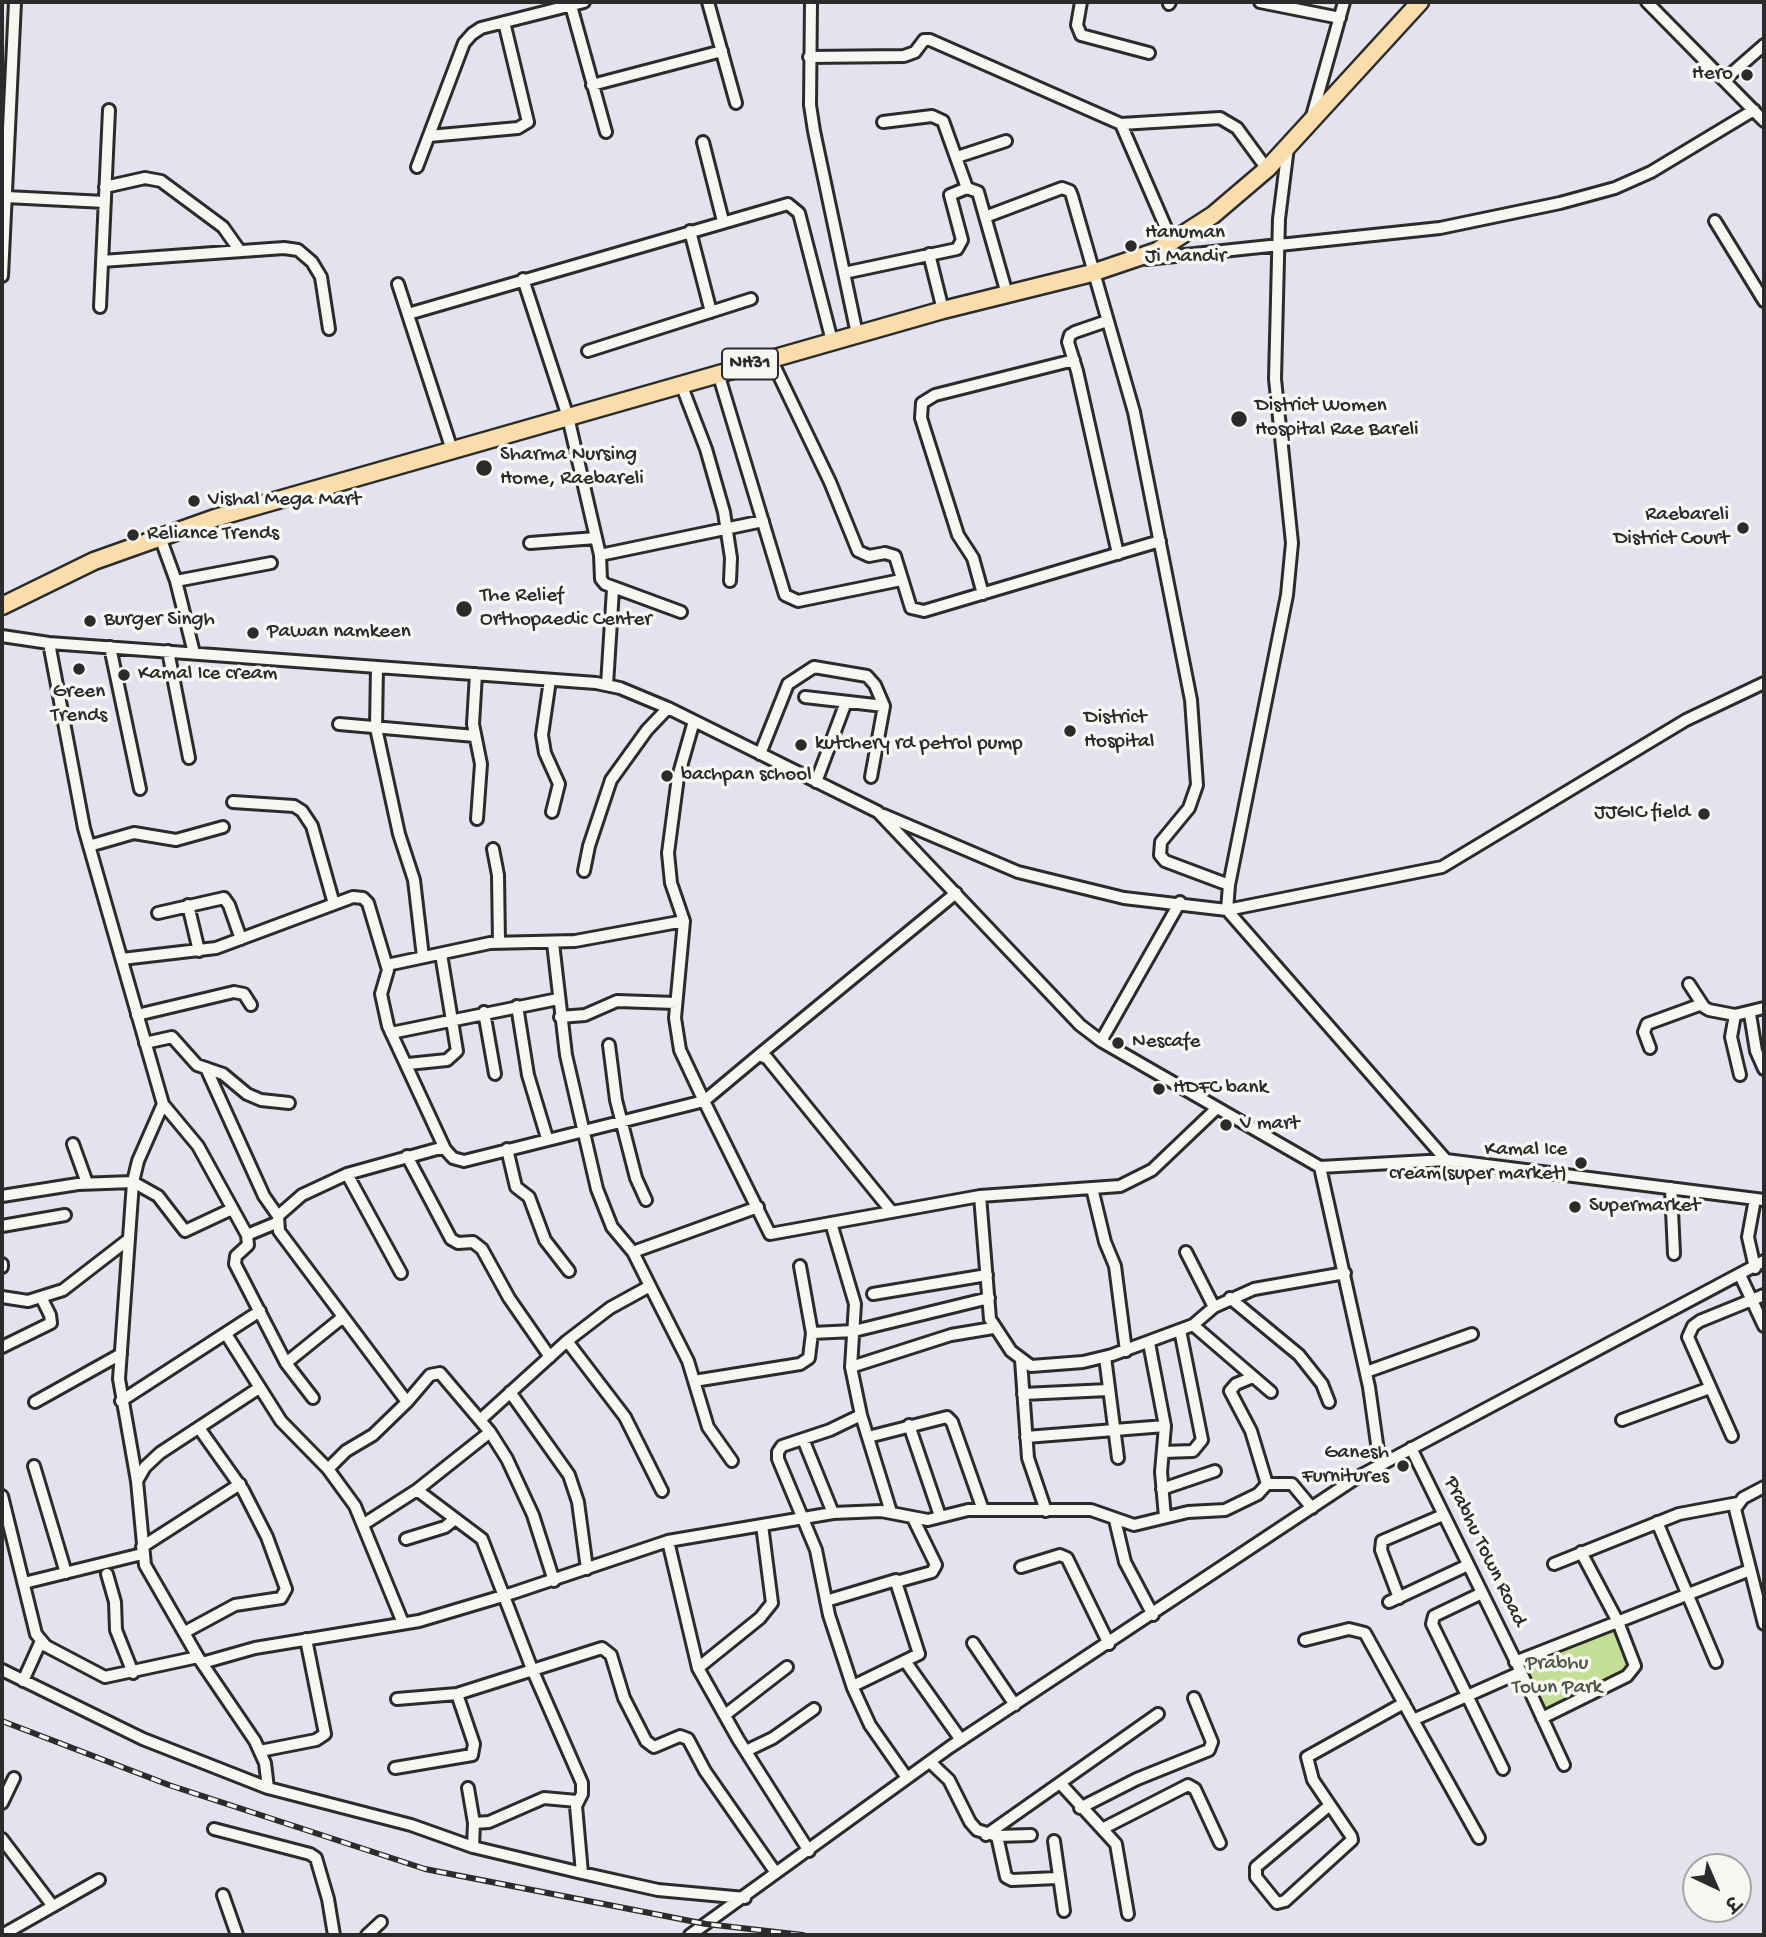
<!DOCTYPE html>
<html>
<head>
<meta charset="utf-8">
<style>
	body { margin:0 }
	#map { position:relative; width:1766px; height:1937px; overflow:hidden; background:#e3e2ee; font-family:"Gochi Hand","Playpen Sans Deva",sans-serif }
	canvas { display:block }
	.frame { position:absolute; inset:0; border:4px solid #2b2b2b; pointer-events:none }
	.north { position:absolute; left:1682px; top:1853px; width:70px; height:70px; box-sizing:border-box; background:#f6f6f2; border:2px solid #a5a5a2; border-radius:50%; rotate:136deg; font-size:19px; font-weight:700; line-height:28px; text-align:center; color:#2b2b2b }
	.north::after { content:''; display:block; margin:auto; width:24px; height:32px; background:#2b2b2b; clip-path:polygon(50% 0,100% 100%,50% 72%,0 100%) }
</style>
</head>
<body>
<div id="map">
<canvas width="1766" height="1937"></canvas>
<div class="frame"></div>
<div class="north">उ</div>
</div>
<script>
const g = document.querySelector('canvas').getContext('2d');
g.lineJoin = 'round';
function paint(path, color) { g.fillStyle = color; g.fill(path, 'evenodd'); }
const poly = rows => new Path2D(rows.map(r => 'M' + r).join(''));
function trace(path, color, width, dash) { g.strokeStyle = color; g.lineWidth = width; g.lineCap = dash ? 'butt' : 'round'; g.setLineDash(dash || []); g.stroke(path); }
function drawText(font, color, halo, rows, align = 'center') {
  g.font = font + ' "Gochi Hand",sans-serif'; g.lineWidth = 7; g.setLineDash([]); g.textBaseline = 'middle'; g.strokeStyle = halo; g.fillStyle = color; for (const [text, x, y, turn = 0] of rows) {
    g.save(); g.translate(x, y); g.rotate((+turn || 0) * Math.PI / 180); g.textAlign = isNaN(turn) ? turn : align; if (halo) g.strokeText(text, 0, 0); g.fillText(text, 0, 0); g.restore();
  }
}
paint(poly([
	[1615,1631,1628,1666,1589,1689,1544,1709,1523,1665]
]), '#c3de95');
const minor = poly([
	[570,2,606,132],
	[708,2,736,103],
	[811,2,810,105,814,131,857,334],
	[1081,2,1077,25,1081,35,1149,53],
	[1260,2,1340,18],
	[1647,2,1764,121],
	[1169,4,1170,2],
	[809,57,904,56,915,52,924,40,930,40,1121,124,1220,118,1237,128,1267,169],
	[1724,80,1764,45],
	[592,85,722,51],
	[1312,116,1344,2],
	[883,122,932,116,943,121,967,188,978,192,1007,294],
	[1121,124,1173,244],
	[429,136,518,128,528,122,504,22],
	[703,142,723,221],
	[1288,147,1279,219,1275,379,1292,543,1287,595,1229,885,1227,910,1446,1160],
	[957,157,1006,141],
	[417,167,464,43,472,34,481,28,584,2],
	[105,187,145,178,161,181,223,227,240,251],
	[6,197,105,202],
	[985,217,1062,188,1070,191,1072,196,1134,412,1191,700,1197,785,1189,808,1161,842,1160,855,1165,861,1229,885],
	[1715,221,1764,301],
	[690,231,711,312],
	[929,254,943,310],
	[1147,259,1440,228,1560,203,1615,188,1651,172,1754,110],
	[102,261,284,248,298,250,312,262,321,277,329,329],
	[844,273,957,249,962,240,950,195,967,188],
	[2,276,15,2],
	[523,279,568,417,600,555,763,521],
	[398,284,452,450],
	[100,307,109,110],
	[408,314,788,204,799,213,832,341],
	[1107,321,1075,332,1070,335,1068,342,1077,371,1118,554],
	[588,351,751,299],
	[771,359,830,482,858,551,869,556,885,553,895,556,911,608,924,611,1160,541],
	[718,373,785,595,798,601,901,580],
	[681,384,706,449,724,512,731,558,730,581],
	[160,537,176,581,194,653],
	[530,543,596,538],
	[600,555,601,579,605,584,681,612],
	[176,581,271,563],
	[983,594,973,558,958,535,921,418,922,403,935,395,1074,360],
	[2,636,49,643,596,683,620,688,668,708,878,812,1080,1025,1101,1041,1320,1167,1446,1160,1764,1200],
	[49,643,84,828,163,1104,138,1161,133,1182,119,1379,137,1481,145,1565,198,1657,202,1663,255,1648,419,1621,513,1593,668,1541,698,1668,738,1739,809,1851],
	[110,647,140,789],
	[168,651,189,758],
	[377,667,376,728,399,834,414,880,423,957],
	[476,674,473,724,481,764,477,819],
	[550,680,542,735,545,753,559,784,552,812],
	[607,685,613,589],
	[805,697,884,706],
	[694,721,678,777,668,853,671,883,684,921,675,1018,680,1050,704,1101,759,1055,767,1058,892,1212],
	[339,724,475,736],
	[760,754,788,684,814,667,867,676,875,685,884,706,871,777],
	[816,782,846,702],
	[233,802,294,806,302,811,312,826,334,904],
	[884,815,1018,872,1124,898,1227,910,1442,867,1686,720,1764,683],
	[89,846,134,833,176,840,223,827],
	[493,849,498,875,499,942],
	[584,871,589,846,611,780,647,730,668,708],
	[188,905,199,951],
	[158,913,224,898,229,905,241,939],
	[553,943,566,1055,597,1189,612,1227,633,1252],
	[122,959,216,948,353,897,363,898,368,903,388,970,381,994,388,1026,445,1149],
	[387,965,490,943,575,941,684,921],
	[1689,984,1704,1007,1709,1010,1735,1015,1764,1008],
	[517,1006,528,1075,547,1138],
	[484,1012,495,1074],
	[1750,1014,1756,1051,1764,1069],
	[137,1015,234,992,244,994,251,1005],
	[1735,1015,1731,1037,1740,1075],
	[560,1017,585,1015,617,1001,676,1003],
	[391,1033,558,999],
	[1101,1041,1180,902],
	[145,1043,172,1037,197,1065,223,1074,247,1094,261,1100,289,1103],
	[609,1045,616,1100,636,1178,646,1200],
	[1650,1048,1644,1032,1647,1024,1702,1004],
	[759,1055,956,893],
	[408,1064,447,1060,457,1051,441,954],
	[206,1068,264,1196,278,1216],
	[163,1104,198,1146,247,1235,248,1245,236,1256,235,1264,286,1363,313,1398],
	[73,1144,87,1183],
	[507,1149,516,1187,529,1197,545,1240,569,1271],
	[407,1156,451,1239,458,1243,473,1242,482,1249,509,1298,550,1357],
	[1320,1167,1369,1387,1380,1465],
	[347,1174,401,1273],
	[1092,1188,1105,1242,1115,1266,1126,1351],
	[1671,1188,1674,1254],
	[2,1196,78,1184,133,1182,158,1196,185,1231,232,1209],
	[980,1196,990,1319,1011,1351,1031,1366,1083,1362,1112,1355,1193,1325,1214,1307,1254,1289,1345,1273],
	[1755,1199,1748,1237,1755,1268],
	[831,1223,855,1304,851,1367,861,1415,891,1512],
	[2,1226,65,1215],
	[247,1235,276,1223],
	[1186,1252,1214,1307],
	[2,1264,2,1267],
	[1740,1275,1764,1326],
	[650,1286,688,1361,708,1427,732,1461],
	[873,1294,987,1275],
	[2,1297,28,1301,63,1290,129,1239],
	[1230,1298,1299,1355,1322,1384,1329,1402],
	[1193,1325,1271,1392],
	[812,1333,854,1331,989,1298],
	[226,1334,281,1421,328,1469,355,1506,403,1623],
	[567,1341,625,1417,662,1491],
	[1149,1343,1165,1426,1161,1472,1165,1517],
	[2,1347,51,1323,50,1315,41,1297],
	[1105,1357,1118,1458],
	[1021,1360,1028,1458,1046,1511],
	[286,1363,343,1317],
	[851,1367,951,1335,993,1328],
	[1366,1372,1472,1334],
	[694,1381,800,1364,809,1358,812,1333,800,1266],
	[510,1392,569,1475,578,1502,587,1569],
	[1023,1394,1108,1390],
	[121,1401,260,1311],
	[35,1402,121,1354],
	[861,1415,830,1430,782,1446,778,1452,778,1459,816,1550,829,1615,853,1688,870,1725,907,1778],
	[480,1420,567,1341,610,1308,650,1286,633,1252,758,1207],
	[1622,1420,1710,1388],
	[909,1425,940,1516],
	[1732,1436,1688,1337,1693,1326,1700,1321,1764,1295],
	[868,1437,947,1417,952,1422,983,1510],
	[1026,1437,1165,1426],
	[803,1439,833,1513],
	[1411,1448,1521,1672,1413,1720,1479,1838],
	[1163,1452,1193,1451,1202,1440,1180,1330],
	[34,1466,66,1573],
	[328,1469,346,1451,373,1435,407,1402],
	[137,1481,145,1467,160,1453,259,1388],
	[1267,1484,1292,1484,1312,1508],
	[1764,1487,1743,1498,1735,1509,1764,1624],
	[1162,1489,1215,1471],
	[417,1490,490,1432],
	[2,1496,36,1634,46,1646,105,1677,198,1657],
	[1115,1520,1125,1562,1153,1615],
	[1657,1522,1716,1662],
	[364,1524,417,1490,482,1539,532,1669,582,1783,582,1794,576,1806,582,1873],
	[406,1539,445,1527,455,1519],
	[668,1541,833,1513,881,1511,928,1520,968,1510,1091,1510,1134,1525,1188,1512,1225,1510,1258,1494,1267,1484,1251,1431,1230,1391,1236,1384,1253,1377],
	[142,1547,240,1484],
	[1554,1564,1679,1514,1738,1503],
	[1021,1567,1060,1555,1067,1558,1109,1644],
	[107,1574,115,1602,116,1630,133,1673],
	[554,1581,533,1515,507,1459,490,1432,440,1373,430,1375,407,1402,279,1231,278,1216,302,1195,347,1174,437,1149,445,1149,453,1158,464,1161,704,1101,770,1234,980,1196,1120,1186,1152,1170,1216,1109],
	[24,1583,142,1554],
	[1482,1593,1434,1616,1432,1624,1503,1769],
	[1399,1598,1381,1550,1382,1541,1443,1515],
	[826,1601,896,1580],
	[1389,1602,1468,1565],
	[185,1632,235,1605,281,1598,286,1589,267,1537,243,1490,199,1428],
	[1305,1640,1349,1629,1365,1633,1413,1720],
	[973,1643,1015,1705],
	[905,1661,961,1740],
	[1515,1662,1750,1570],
	[698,1668,760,1618,772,1603,762,1525],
	[2,1670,143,1739,268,1788,265,1763,255,1741,202,1663],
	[1521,1672,1564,1765],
	[23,1681,41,1641],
	[853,1686,919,1654,896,1582,932,1572,936,1565,913,1518],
	[397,1699,457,1694,602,1648,611,1655,624,1698,646,1741,654,1747,680,1736,688,1739,705,1771,776,1873],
	[725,1715,787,1667],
	[1542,1718,1627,1676,1635,1666,1618,1622,1581,1552],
	[260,1751,316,1740,325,1734,306,1639],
	[746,1751,773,1738,814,1709],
	[930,1762,949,1780,970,1822,977,1830,997,1836,1031,1835],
	[395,1768,472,1755,474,1744,457,1694],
	[1060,1783,1116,1844,1128,1914],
	[268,1788,411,1825,473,1847,582,1873,658,1890,745,1898],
	[468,1788,474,1823,473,1847],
	[2,1803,14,1778],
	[1330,1805,1256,1867,1256,1877,1277,1903,1285,1901,1352,1840,1351,1836,1313,1780,1307,1757,1404,1703],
	[1080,1808,1137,1779,1209,1750,1212,1742,1194,1698],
	[474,1823,489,1822,544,1798,577,1801],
	[214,1829,310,1854,316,1858,328,1899,334,1935],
	[1102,1829,1188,1785,1195,1789,1220,1843],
	[986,1835,1158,1714],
	[997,1836,1006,1877,1012,1880,1057,1878],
	[2,1839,52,1905],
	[1054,1841,1064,1911],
	[223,1895,237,1935],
	[2,1935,99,1880],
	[367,1935,381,1922],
	[690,1935,950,1747,1356,1478,1764,1261]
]);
const highway = poly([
	[2,606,94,561,215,518,943,310,1092,273,1157,251,1213,215,1267,169,1420,2]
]);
trace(minor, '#2b2b2b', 16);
trace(highway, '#2b2b2b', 21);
trace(minor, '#f6f6f2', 10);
trace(highway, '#faddab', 16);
const rail = poly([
	[2,1721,169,1785,425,1869,706,1924,803,1935]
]);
trace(rail, '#2b2b2b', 6);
trace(rail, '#f6f6f2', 3.5, [10]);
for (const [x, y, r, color] of [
	[1747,75,7,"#2b2b2b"],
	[1131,246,7,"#2b2b2b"],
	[1239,419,9,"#2b2b2b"],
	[484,468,9,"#2b2b2b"],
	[194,501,7,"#2b2b2b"],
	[1743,528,7,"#2b2b2b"],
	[133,535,7,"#2b2b2b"],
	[464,609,9,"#2b2b2b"],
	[90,621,7,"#2b2b2b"],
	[253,633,7,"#2b2b2b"],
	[79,669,7,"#2b2b2b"],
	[124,675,7,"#2b2b2b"],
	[1070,731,7,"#2b2b2b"],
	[801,745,7,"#2b2b2b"],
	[667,776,7,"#2b2b2b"],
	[1704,814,7,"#2b2b2b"],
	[1118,1043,7,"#2b2b2b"],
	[1159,1089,7,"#2b2b2b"],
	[1226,1125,7,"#2b2b2b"],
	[1581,1163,7,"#2b2b2b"],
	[1575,1207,7,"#2b2b2b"],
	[1403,1466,7,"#2b2b2b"]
]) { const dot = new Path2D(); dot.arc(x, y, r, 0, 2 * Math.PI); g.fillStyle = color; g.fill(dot); trace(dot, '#f6f6f2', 2.5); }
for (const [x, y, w] of [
	[750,364,56]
]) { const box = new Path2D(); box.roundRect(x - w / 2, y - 15.5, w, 31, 5); g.fillStyle = '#f6f6f2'; g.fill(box); trace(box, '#2b2b2b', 2); }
drawText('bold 19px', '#2b2b2b', null, [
	["NH31",750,364]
]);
drawText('21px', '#2b2b2b', '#f6f6f2', [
	["Hero",1733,75,"right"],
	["Hanuman",1145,234],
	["Ji Mandir",1145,258],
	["District Women",1255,407],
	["Hospital Rae Bareli",1255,431],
	["Sharma Nursing",500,456],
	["Home, Raebareli",500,480],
	["Vishal Mega Mart",208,501],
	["Raebareli",1729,516,"right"],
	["District Court",1729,540,"right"],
	["Reliance Trends",147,535],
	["The Relief",480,597],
	["Orthopaedic Center",480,621],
	["Burger Singh",104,621],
	["Pawan namkeen",267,633],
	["Kamal Ice cream",138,675],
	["Green",79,693,"center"],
	["Trends",79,717,"center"],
	["District",1084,719],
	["Hospital",1084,743],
	["kutchery rd petrol pump",815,745],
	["bachpan school",681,776],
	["JJGIC field",1690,814,"right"],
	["Nescafe",1132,1043],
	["HDFC bank",1173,1089],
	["V mart",1240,1125],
	["Kamal Ice",1567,1151,"right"],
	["cream(super market)",1567,1175,"right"],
	["Supermarket",1589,1207],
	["Ganesh",1389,1454,"right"],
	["Furnitures",1389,1478,"right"]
], 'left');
drawText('21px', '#2b2b2b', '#f6f6f2', [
	["Prabhu Town Road",1484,1552,64]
]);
drawText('21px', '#515846', '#f6f6f2', [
	["Prabhu",1557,1665],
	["Town Park",1557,1689]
]);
</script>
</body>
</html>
